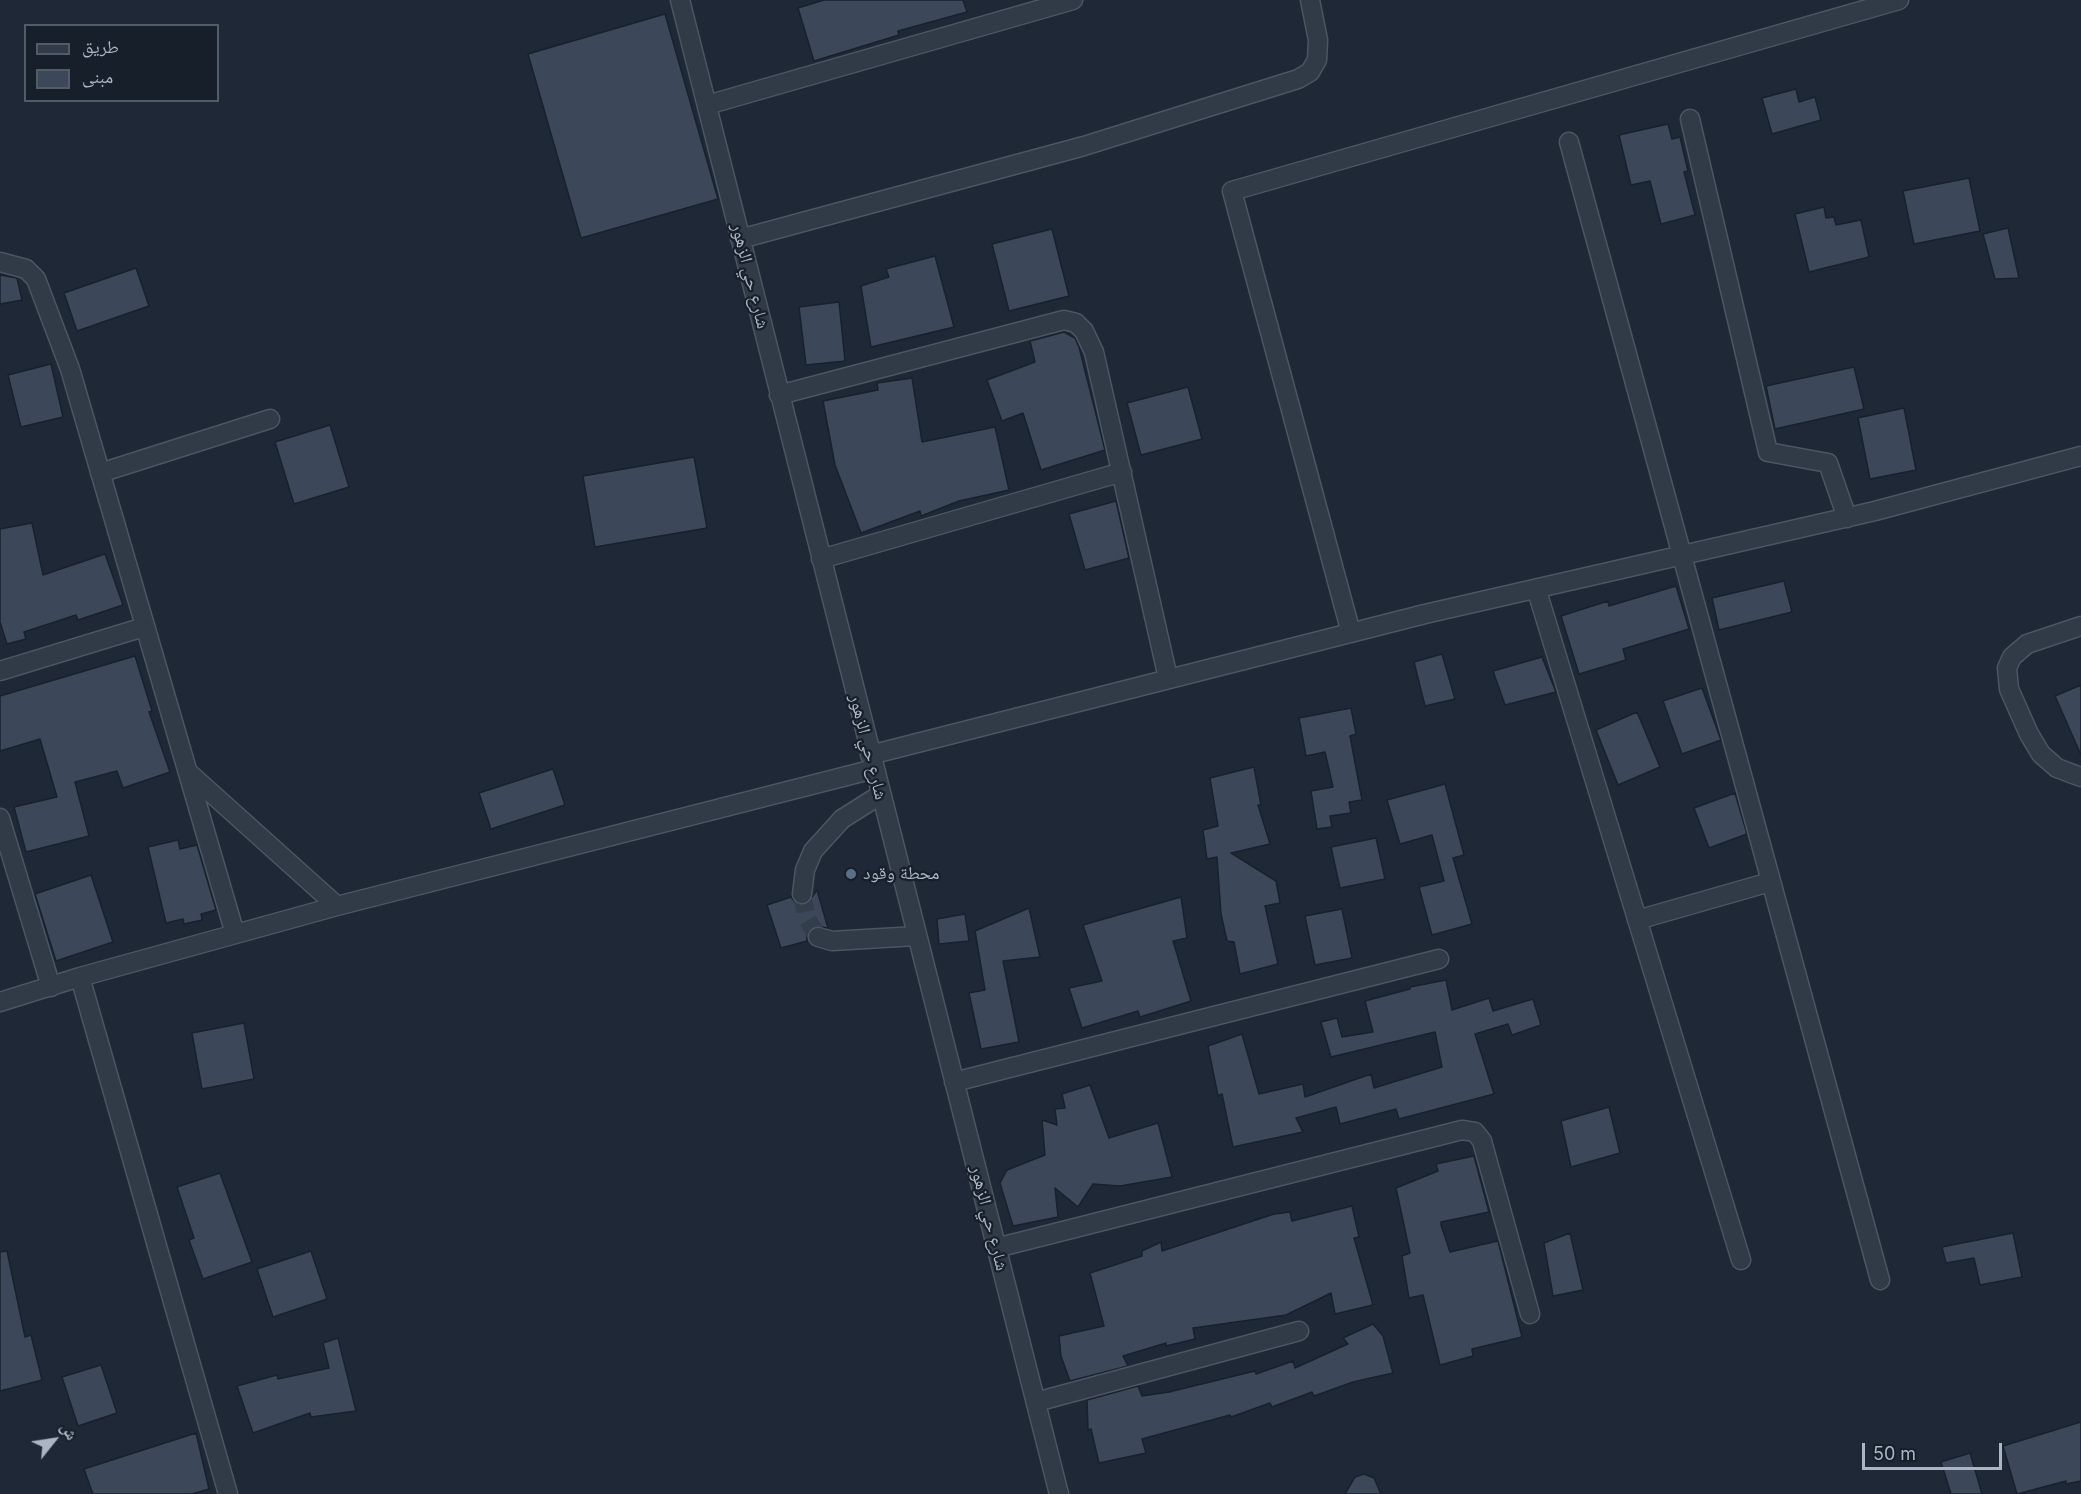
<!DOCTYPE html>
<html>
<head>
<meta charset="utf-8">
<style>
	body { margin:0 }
	#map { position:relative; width:2081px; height:1494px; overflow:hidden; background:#1e2836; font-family:Inter,"Noto Naskh Arabic",sans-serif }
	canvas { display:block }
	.legend { position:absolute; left:24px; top:24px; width:195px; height:78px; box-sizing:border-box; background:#171f2b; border:2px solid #525b68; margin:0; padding:8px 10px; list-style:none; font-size:18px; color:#abb5c4 }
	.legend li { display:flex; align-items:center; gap:12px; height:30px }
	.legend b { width:30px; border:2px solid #525b68 }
	.north { position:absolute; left:24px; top:1410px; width:60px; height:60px; -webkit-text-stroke:4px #171f2b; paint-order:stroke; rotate:60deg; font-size:16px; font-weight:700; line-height:24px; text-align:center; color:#abb5c4 }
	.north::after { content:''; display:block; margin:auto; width:21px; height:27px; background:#abb5c4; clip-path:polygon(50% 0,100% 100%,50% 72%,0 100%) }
	.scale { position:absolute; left:1862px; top:1443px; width:140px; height:27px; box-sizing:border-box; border:3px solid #abb5c4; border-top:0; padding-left:8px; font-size:18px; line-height:21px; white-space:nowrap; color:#abb5c4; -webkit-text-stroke:4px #171f2b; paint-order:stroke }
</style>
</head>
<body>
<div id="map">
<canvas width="2081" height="1494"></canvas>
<ul class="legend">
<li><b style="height:8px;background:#313a47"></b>طريق</li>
<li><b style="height:16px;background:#3c4859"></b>مبنى</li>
</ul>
<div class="north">ش</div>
<div class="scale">50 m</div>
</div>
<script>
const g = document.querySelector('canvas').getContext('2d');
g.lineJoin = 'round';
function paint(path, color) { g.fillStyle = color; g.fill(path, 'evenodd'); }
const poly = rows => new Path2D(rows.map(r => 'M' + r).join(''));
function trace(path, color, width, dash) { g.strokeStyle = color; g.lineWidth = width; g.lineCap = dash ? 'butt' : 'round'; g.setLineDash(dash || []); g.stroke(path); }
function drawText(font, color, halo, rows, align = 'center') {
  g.font = font + ' Inter,"Noto Naskh Arabic",sans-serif'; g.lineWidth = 4.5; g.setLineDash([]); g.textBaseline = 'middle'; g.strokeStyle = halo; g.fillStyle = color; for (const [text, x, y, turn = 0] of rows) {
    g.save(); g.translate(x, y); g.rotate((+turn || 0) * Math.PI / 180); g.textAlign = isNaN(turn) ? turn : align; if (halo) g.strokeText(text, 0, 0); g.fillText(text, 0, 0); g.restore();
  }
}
const building = poly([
	[824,0,963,0,967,12,898,31,899,35,814,61,798,8,824,0],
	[665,14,718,199,581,238,528,54,665,14],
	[1796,89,1799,102,1815,97,1821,120,1772,134,1762,98,1796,89],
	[1668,124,1672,139,1680,137,1688,171,1684,172,1695,215,1661,224,1650,181,1631,185,1619,135,1668,124],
	[1969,178,1980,231,1914,244,1903,191,1969,178],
	[1824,207,1826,218,1834,217,1836,225,1861,220,1869,257,1809,272,1795,214,1824,207],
	[2008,228,2019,278,1995,279,1983,234,2008,228],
	[1052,229,1069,296,1009,311,992,244,1052,229],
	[935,256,954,327,871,347,861,286,889,277,886,269,935,256],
	[136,268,149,306,77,331,64,293,136,268],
	[0,275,17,278,22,300,0,304,0,275],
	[839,302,845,361,806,365,799,307,839,302],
	[1064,332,1075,338,1079,347,1105,450,1041,470,1023,413,1002,421,987,380,1035,362,1030,341,1064,332],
	[51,364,63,417,21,427,8,375,51,364],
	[1854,367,1864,409,1775,429,1766,386,1854,367],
	[912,378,922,442,995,427,1009,490,959,501,921,516,920,511,861,533,835,465,823,401,878,390,877,383,912,378],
	[1188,387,1202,439,1141,455,1127,403,1188,387],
	[1904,408,1916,470,1870,479,1858,418,1904,408],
	[330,425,349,487,294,504,275,442,330,425],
	[694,457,707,528,595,547,583,476,694,457],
	[1116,501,1129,558,1085,570,1069,514,1116,501],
	[32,523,43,575,105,554,123,605,78,620,76,615,24,632,26,639,7,644,0,622,0,529,32,523],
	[1784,581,1792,612,1719,630,1712,598,1784,581],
	[1676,586,1689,629,1623,649,1626,660,1579,674,1561,616,1608,601,1609,606,1676,586],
	[1442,654,1455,699,1425,706,1414,662,1442,654],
	[135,656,152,711,149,712,170,772,123,788,117,771,75,782,89,836,26,852,14,807,57,797,40,739,0,751,0,696,135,656],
	[1542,657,1556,692,1505,705,1493,671,1542,657],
	[2081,685,2081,755,2055,696,2081,685],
	[1702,688,1721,740,1682,754,1663,701,1702,688],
	[1351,708,1356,734,1350,736,1362,800,1349,802,1351,813,1330,816,1332,827,1317,829,1311,791,1333,787,1325,752,1306,756,1299,718,1351,708],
	[1637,712,1660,767,1618,785,1596,730,1637,712],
	[1254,767,1261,805,1258,805,1270,844,1231,853,1276,881,1280,903,1265,906,1278,964,1240,974,1234,942,1227,941,1221,914,1217,857,1207,859,1203,830,1218,826,1210,778,1254,767],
	[553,769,565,805,491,829,479,793,553,769],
	[1445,784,1464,855,1453,858,1472,924,1432,935,1419,887,1444,881,1432,835,1400,844,1387,800,1445,784],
	[1735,793,1747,834,1709,848,1694,808,1735,793],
	[1376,838,1385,879,1340,888,1331,847,1376,838],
	[178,840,180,849,197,845,216,910,201,914,202,920,184,924,183,919,166,923,148,847,178,840],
	[91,875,113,942,56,961,35,894,91,875],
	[817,890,828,928,815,926,807,933,807,941,781,948,767,905,791,897,796,903,806,905,817,890],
	[1181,897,1187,938,1173,941,1191,1001,1140,1017,1138,1011,1082,1028,1069,988,1102,981,1083,925,1181,897],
	[1029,908,1040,957,1003,961,1019,1042,981,1049,969,993,985,990,975,931,1029,908],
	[1342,909,1352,958,1315,965,1305,916,1342,909],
	[965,914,969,941,939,944,937,919,965,914],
	[1446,980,1452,1010,1489,998,1493,1011,1533,999,1541,1025,1512,1035,1508,1024,1475,1034,1494,1094,1399,1119,1396,1109,1340,1124,1336,1107,1296,1118,1303,1132,1233,1147,1222,1094,1218,1096,1208,1046,1242,1034,1259,1094,1303,1084,1305,1097,1371,1074,1374,1088,1442,1067,1435,1032,1331,1057,1321,1022,1337,1018,1342,1037,1373,1032,1365,1001,1410,989,1410,987,1446,980],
	[244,1023,254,1079,202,1089,192,1033,244,1023],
	[1090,1085,1109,1138,1158,1123,1172,1177,1120,1186,1093,1184,1078,1207,1055,1188,1058,1217,1013,1226,1000,1183,1007,1170,1045,1155,1042,1120,1057,1125,1055,1109,1065,1108,1062,1094,1090,1085],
	[1609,1107,1620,1153,1571,1167,1561,1121,1609,1107],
	[1474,1156,1489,1212,1441,1222,1441,1225,1450,1252,1498,1241,1522,1337,1472,1349,1473,1356,1440,1365,1423,1295,1409,1298,1402,1256,1410,1253,1396,1188,1438,1171,1436,1164,1474,1156],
	[220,1173,252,1262,203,1279,189,1240,194,1238,177,1187,220,1173],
	[1352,1206,1359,1237,1354,1238,1373,1305,1335,1314,1331,1293,1286,1315,1193,1328,1195,1339,1166,1346,1166,1343,1123,1356,1128,1366,1070,1381,1061,1356,1059,1336,1104,1326,1090,1273,1142,1256,1142,1251,1161,1242,1162,1251,1274,1214,1290,1212,1292,1221,1352,1206],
	[1570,1233,1583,1290,1553,1296,1544,1243,1570,1233],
	[2013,1233,2022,1277,1980,1285,1974,1258,1946,1263,1942,1247,2013,1233],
	[7,1251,25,1337,31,1335,42,1380,0,1391,0,1252,7,1251],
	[311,1251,327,1299,273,1317,257,1269,311,1251],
	[1373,1324,1383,1336,1393,1373,1353,1382,1314,1396,1312,1392,1272,1407,1270,1403,1231,1417,1230,1415,1142,1439,1146,1453,1099,1463,1091,1429,1088,1430,1087,1400,1138,1386,1142,1396,1169,1392,1255,1371,1256,1374,1293,1361,1295,1368,1348,1344,1343,1338,1373,1324],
	[338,1338,356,1411,311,1417,310,1413,253,1433,237,1386,277,1375,278,1379,329,1368,323,1343,338,1338],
	[101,1365,117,1413,78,1426,62,1377,101,1365],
	[2081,1422,2081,1481,2066,1484,2066,1481,2017,1494,2003,1446,2081,1422],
	[196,1433,209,1489,192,1494,93,1494,84,1469,196,1433],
	[1970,1453,1982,1494,1951,1494,1941,1462,1970,1453],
	[1364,1474,1374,1478,1381,1494,1345,1494,1355,1477,1364,1474]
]);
paint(building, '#3c4859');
trace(building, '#19212d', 1.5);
trace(poly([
	[802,894,807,919,818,937]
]), '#333d4b', 18, [18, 9]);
const minor = poly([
	[680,0,1059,1494],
	[707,105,1073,0],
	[1690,119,1768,452,1828,463,1847,518],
	[1569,142,1880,1280],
	[740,239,1084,146,1298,79,1310,72,1317,60,1318,40,1310,0],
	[0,262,26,269,36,279,70,369,235,934],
	[779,395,1064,320,1076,323,1084,331,1094,352,1168,678],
	[100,473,270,419],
	[821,559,1122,472],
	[1537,591,1741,1260],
	[2081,626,2027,644,2012,657,2007,668,2009,689,2029,734,2041,754,2057,768,2081,777],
	[1351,633,1232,191,1899,0],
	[0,671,144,627],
	[870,755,1425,614,1875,511,2081,456],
	[189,773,337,906],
	[0,818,51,987],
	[802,894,805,870,813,851,842,819,880,795],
	[1637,920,1770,882],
	[818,937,832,941,916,936],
	[80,977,228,1494],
	[0,1002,80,977,337,906,874,769],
	[954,1082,1439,959],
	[996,1248,1462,1130,1475,1132,1482,1141,1530,1314],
	[1036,1402,1299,1331]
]);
trace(minor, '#4c5562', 21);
trace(minor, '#313a47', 18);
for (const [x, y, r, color] of [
	[851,874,6,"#5c6f8a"]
]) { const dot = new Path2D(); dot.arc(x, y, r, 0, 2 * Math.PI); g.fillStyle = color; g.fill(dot); trace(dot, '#171f2b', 2); }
drawText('18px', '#abb5c4', '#171f2b', [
	["شارع حي الزهور",750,276,76],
	["شارع حي الزهور",868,747,76],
	["شارع حي الزهور",989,1218,76]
]);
drawText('18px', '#abb5c4', '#171f2b', [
	["محطة وقود",863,874]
], 'left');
</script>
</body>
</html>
